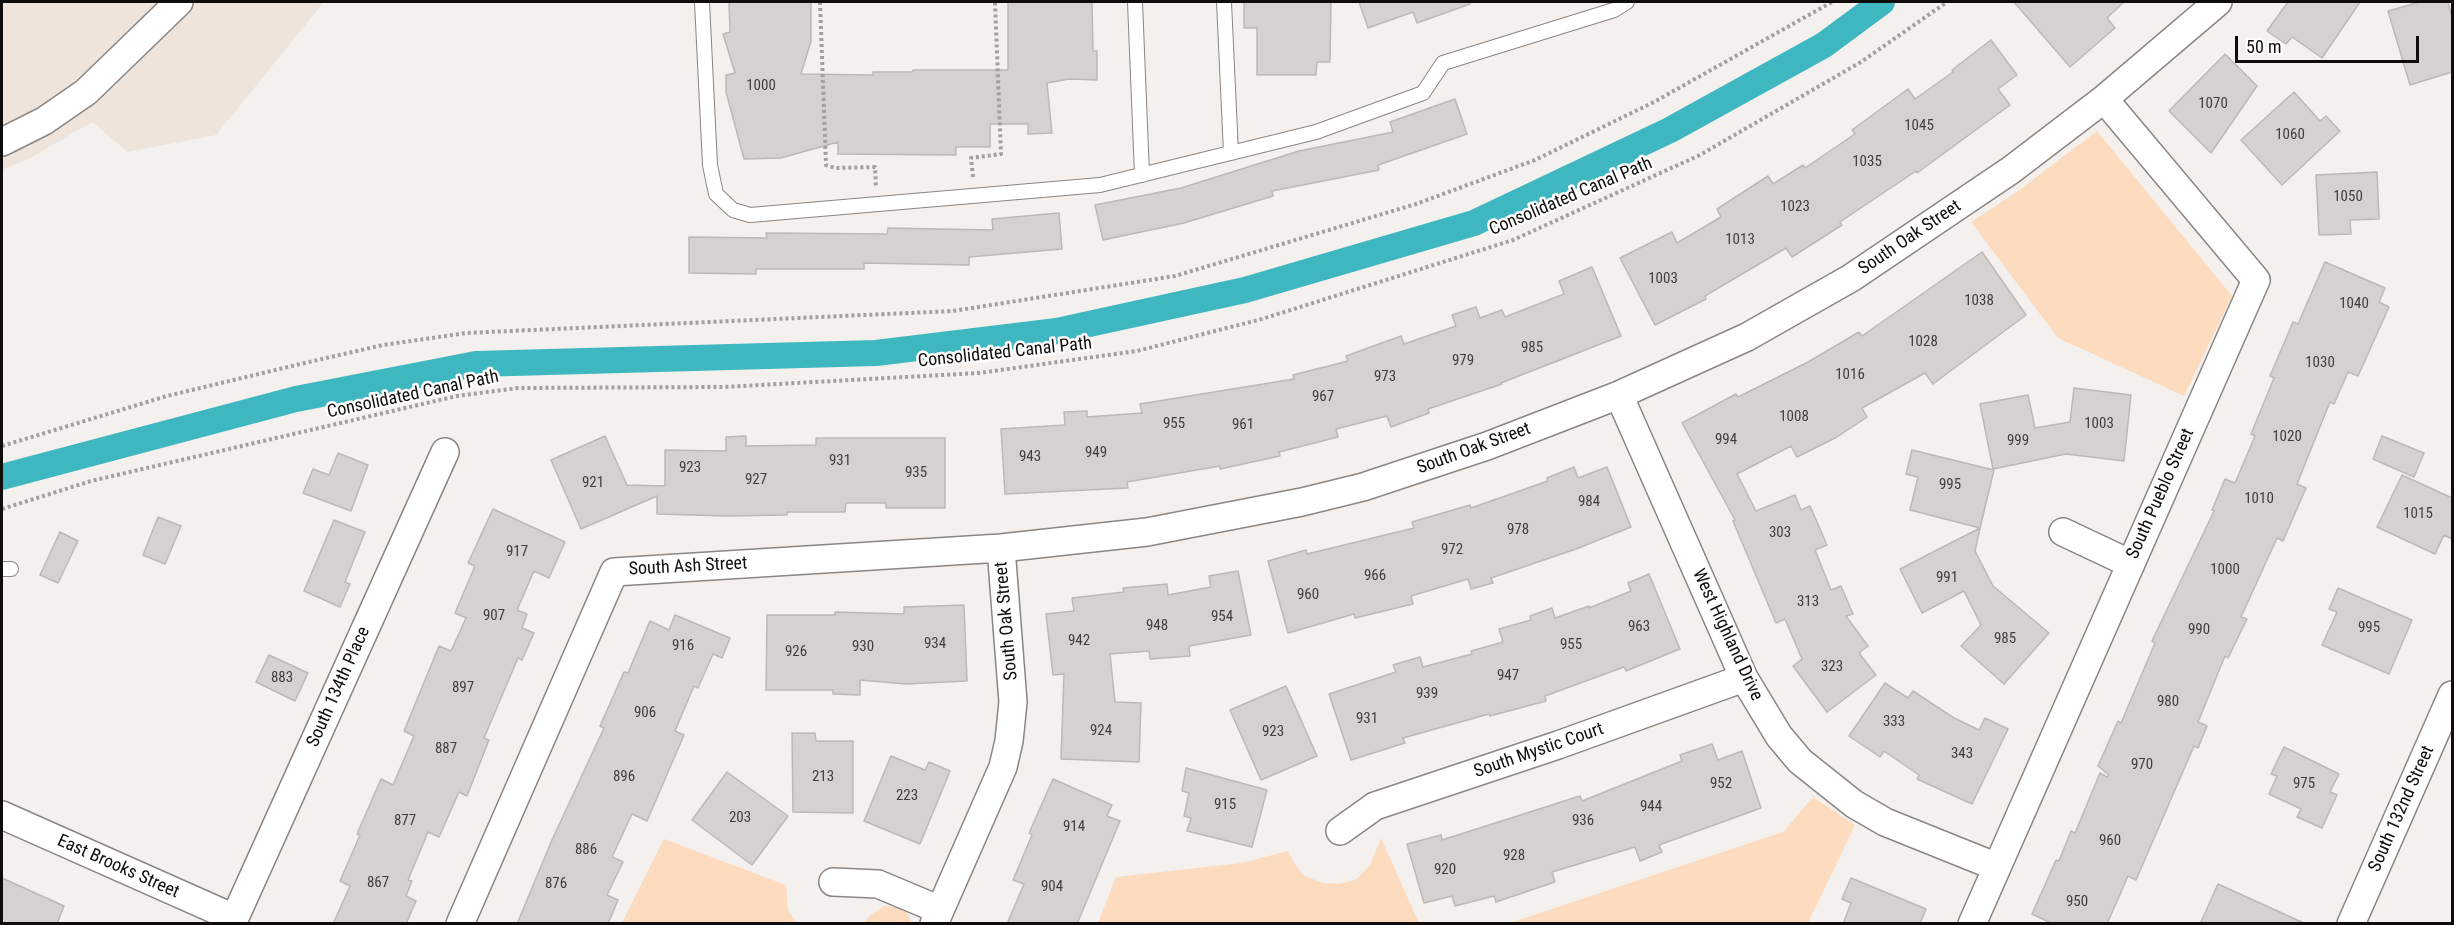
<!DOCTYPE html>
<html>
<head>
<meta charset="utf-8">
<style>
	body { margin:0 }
	#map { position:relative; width:2454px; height:925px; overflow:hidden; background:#f4f0ed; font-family:"Roboto Condensed",sans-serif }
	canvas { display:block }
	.frame { position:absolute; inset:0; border:3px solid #0e0d0c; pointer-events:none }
	.scale { position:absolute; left:2235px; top:36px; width:184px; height:27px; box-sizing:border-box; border:3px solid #0e0d0c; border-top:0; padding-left:8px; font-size:18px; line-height:21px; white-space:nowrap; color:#0e0d0c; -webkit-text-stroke:4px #fffefe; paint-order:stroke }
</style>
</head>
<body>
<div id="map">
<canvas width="2454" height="925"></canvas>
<div class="frame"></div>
<div class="scale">50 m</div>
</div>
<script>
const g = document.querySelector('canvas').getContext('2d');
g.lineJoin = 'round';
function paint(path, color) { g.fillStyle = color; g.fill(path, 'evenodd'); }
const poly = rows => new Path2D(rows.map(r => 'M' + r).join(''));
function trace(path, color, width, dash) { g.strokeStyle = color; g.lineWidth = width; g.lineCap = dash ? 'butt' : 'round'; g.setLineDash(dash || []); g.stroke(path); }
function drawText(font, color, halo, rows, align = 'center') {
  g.font = font + ' "Roboto Condensed",sans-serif'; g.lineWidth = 5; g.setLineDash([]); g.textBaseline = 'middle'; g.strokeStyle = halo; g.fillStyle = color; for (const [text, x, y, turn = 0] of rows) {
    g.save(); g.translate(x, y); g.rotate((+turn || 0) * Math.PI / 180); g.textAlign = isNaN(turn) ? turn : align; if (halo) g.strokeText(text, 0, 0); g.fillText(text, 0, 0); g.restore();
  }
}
paint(poly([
	[2,2,324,2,216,135,128,152,92,122,32,157,2,170]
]), '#eee4dc');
paint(poly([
	[2097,131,2232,296,2184,396,2058,338,1971,222,2014,194],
	[1813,797,1855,825,1808,923,1510,923,1783,832],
	[1381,838,1419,923,1098,923,1116,877,1242,863,1288,851,1296,866,1305,876,1323,883,1340,884,1357,879,1370,865],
	[664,839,786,885,788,910,797,923,622,923],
	[884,906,897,907,907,913,912,923,863,923,872,914]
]), '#fddbbe');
trace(poly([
	[2,477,296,399,476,364,876,353,1057,331,1245,290,1474,223,1670,130,1824,45,1882,2]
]), '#3fb7c1', 26);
const building = poly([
	[729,2,811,2,811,41,801,74,873,75,873,72,912,72,913,70,1008,70,1008,2,1092,2,1093,51,1097,51,1097,80,1069,79,1047,83,1052,133,1028,134,1028,124,990,124,990,147,956,147,956,155,838,154,838,142,781,158,744,159,726,92,726,75,735,73,723,34,730,32,729,2],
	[1244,2,1331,2,1330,62,1317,62,1316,75,1257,75,1257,28,1244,28,1244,2],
	[1359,2,1469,2,1470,4,1417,23,1413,12,1368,28,1359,2],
	[2014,2,2124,2,2107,18,2115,28,2070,67,2014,2],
	[2288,2,2360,2,2322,58,2292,37,2286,44,2267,31,2288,2],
	[2420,2,2448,2,2452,17,2452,72,2410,85,2388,11,2420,2],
	[1991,40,2017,75,1998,89,2010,105,1917,173,1916,171,1840,222,1842,225,1792,257,1786,248,1705,296,1706,299,1655,325,1620,258,1672,232,1677,243,1721,217,1717,209,1768,176,1773,184,1803,165,1805,168,1855,134,1852,130,1908,89,1915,99,1953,72,1952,70,1991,40],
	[2225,54,2257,86,2211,153,2169,111,2225,54],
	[2294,92,2320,121,2326,116,2340,131,2282,185,2241,140,2294,92],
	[1455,99,1467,134,1378,165,1379,170,1272,191,1273,196,1184,223,1103,240,1095,205,1181,188,1299,151,1393,132,1390,122,1455,99],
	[2377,172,2379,219,2350,220,2351,234,2319,235,2316,175,2377,172],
	[1059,213,1062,249,969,257,969,265,864,263,864,269,756,269,756,274,689,273,689,237,767,238,766,233,887,234,888,228,993,230,992,219,1059,213],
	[1982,252,2026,315,1933,384,1925,373,1862,408,1867,417,1837,437,1797,457,1791,446,1737,474,1756,511,1795,495,1801,510,1810,506,1827,545,1815,550,1831,590,1841,586,1853,614,1846,616,1868,646,1859,653,1876,675,1827,712,1793,666,1802,659,1785,619,1776,623,1733,521,1735,520,1682,423,1736,394,1738,397,1808,362,1859,332,1862,336,1982,252],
	[2325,262,2385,288,2379,302,2389,307,2358,376,2348,372,2334,404,2330,402,2297,484,2306,488,2283,541,2277,538,2241,617,2247,619,2228,658,2225,656,2198,722,2207,726,2198,748,2194,746,2136,880,2128,876,2107,924,2053,924,2032,914,2056,860,2059,861,2071,831,2075,833,2100,773,2107,777,2109,775,2098,766,2118,721,2121,723,2155,643,2152,641,2214,511,2212,510,2225,479,2235,483,2255,436,2251,434,2274,378,2270,376,2293,322,2298,324,2325,262],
	[1592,267,1621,336,1501,383,1502,384,1428,409,1429,413,1391,427,1387,416,1336,429,1338,437,1279,452,1280,456,1220,469,1220,466,1127,482,1128,488,1005,494,1001,429,1065,425,1064,412,1087,411,1087,417,1142,413,1140,404,1294,379,1293,375,1348,361,1346,356,1401,336,1404,344,1456,326,1452,315,1476,307,1480,318,1502,310,1505,317,1564,294,1559,281,1592,267],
	[2074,388,2131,395,2124,461,2066,454,1993,469,1980,404,2028,395,2035,428,2070,422,2074,388],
	[605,436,627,485,665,486,665,450,726,451,726,437,746,436,746,446,816,445,816,438,945,438,945,508,886,508,886,503,846,503,845,512,787,512,787,515,727,516,657,514,657,496,581,529,551,460,605,436],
	[2382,436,2424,453,2414,477,2373,459,2382,436],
	[1912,450,1994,470,1980,528,1910,510,1918,477,1906,474,1912,450],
	[338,453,368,465,351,511,303,493,313,469,329,475,338,453],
	[1574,467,1578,478,1607,467,1631,527,1576,549,1491,578,1493,583,1471,589,1468,579,1411,596,1413,604,1355,618,1354,614,1288,633,1268,561,1306,550,1307,554,1414,528,1412,522,1470,505,1471,508,1548,481,1547,478,1574,467],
	[2402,475,2452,498,2452,539,2444,535,2435,554,2377,527,2402,475],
	[493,509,565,542,549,578,534,571,517,610,527,614,522,628,534,633,522,660,518,658,484,738,489,740,467,796,459,792,439,837,428,832,408,880,412,881,406,896,416,901,406,924,333,924,350,886,340,881,360,835,357,834,381,779,393,785,414,736,404,731,439,646,451,651,466,618,455,613,475,566,468,563,493,509],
	[158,517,181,526,165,564,143,555,158,517],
	[334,520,365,532,345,582,350,584,340,607,304,591,334,520],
	[1980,528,1975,551,1993,586,2049,633,2004,684,1961,646,1981,625,1964,591,1922,613,1900,569,1980,528],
	[60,532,78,541,58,583,40,575,60,532],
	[1238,571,1251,635,1189,646,1190,656,1150,659,1149,651,1110,654,1115,702,1141,703,1139,762,1061,759,1064,674,1053,675,1046,614,1074,611,1072,598,1124,592,1123,588,1167,584,1168,595,1211,587,1209,576,1238,571],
	[1649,574,1680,649,1626,671,1624,667,1545,696,1546,701,1490,716,1489,714,1403,738,1405,743,1351,760,1329,694,1396,672,1393,665,1420,657,1423,667,1472,654,1471,651,1503,642,1499,629,1531,620,1530,616,1552,608,1555,618,1589,606,1589,608,1631,591,1628,583,1649,574],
	[2338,588,2412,620,2389,674,2322,645,2337,612,2329,609,2338,588],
	[964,605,967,681,906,684,860,680,860,695,833,694,833,690,766,690,767,615,835,615,835,612,904,614,904,607,964,605],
	[675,615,730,638,722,658,713,654,698,688,694,686,675,731,684,735,647,821,632,814,612,857,623,862,607,895,618,900,608,924,517,924,552,840,604,728,600,726,624,672,628,673,650,621,669,630,675,615],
	[269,655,308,673,295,701,256,682,269,655],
	[1885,683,1908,698,1913,691,1954,718,1979,730,1985,718,2008,729,1972,804,1917,779,1919,775,1884,751,1880,757,1849,736,1885,683],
	[1286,686,1317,756,1261,780,1230,710,1286,686],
	[792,733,815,733,816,741,853,741,853,813,793,812,792,733],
	[1712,744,1718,760,1742,751,1761,808,1659,845,1662,852,1640,861,1635,847,1552,872,1555,882,1496,902,1494,896,1455,906,1452,896,1424,903,1407,844,1441,835,1442,840,1580,796,1582,801,1682,761,1680,755,1712,744],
	[2284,747,2339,774,2330,792,2337,795,2322,828,2297,817,2301,809,2269,794,2277,776,2271,774,2284,747],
	[891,756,925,770,929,762,950,771,920,844,864,821,891,756],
	[1186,768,1267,790,1252,847,1187,831,1191,818,1184,816,1189,793,1182,791,1186,768],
	[727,772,788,816,752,865,692,820,727,772],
	[1053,779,1112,805,1107,816,1120,821,1077,924,1007,924,1024,884,1013,880,1032,835,1029,833,1053,779],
	[2,878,64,906,57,924,2,924,2,878],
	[1851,878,1926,909,1920,924,1843,924,1851,903,1842,899,1851,878],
	[2218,884,2306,924,2200,924,2218,884]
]);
paint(building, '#d5d1ce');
trace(building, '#bcb8b5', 1.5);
const lane = poly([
	[702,2,710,165,716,194,733,210,750,215,1100,185,1316,132,1423,93,1443,63,1614,10,1627,2],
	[1135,2,1142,175],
	[1224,2,1231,153],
	[2,569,11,569]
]);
const street = poly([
	[2,142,44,121,86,92,179,2],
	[1619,395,1744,678,1779,736,1800,761,1854,804,1885,822,1997,867],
	[2063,532,2131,564],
	[2,815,234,918],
	[1340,831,1375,806,1558,745,1744,678],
	[833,882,878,884,940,910],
	[232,924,445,452],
	[460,924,614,572,1001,548,1147,532,1302,502,1363,487,1487,446,1619,395,1747,337,1851,278,2011,170,2104,99,2218,2],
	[934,924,1003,767,1009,741,1013,702,1001,548],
	[1972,924,2256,280,2104,99],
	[2351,924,2452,695]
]);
trace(lane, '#898683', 16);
trace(street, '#898683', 30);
trace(poly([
	[820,2,826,165,835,168,875,167,876,187],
	[973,177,971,158,1001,154,995,2],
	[2,446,167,396,296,365,383,345,466,333,953,311,1175,276,1416,204,1535,160,1654,102,1832,2],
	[2,509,91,481,457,396,518,388,723,387,979,373,1137,351,1262,319,1513,240,1700,155,1861,62,1947,2]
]), '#a29f9d', 4, [3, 3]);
trace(lane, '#fff', 14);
trace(street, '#fff', 27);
drawText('15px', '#403e3c', null, [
	["1000",761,86],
	["1070",2213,104],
	["1045",1919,126],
	["1060",2290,135],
	["1035",1867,162],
	["1050",2348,197],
	["1023",1795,207],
	["1013",1740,240],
	["1003",1663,279],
	["1038",1979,301],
	["1040",2354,304],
	["1028",1923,342],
	["985",1532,348],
	["979",1463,361],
	["1030",2320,363],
	["1016",1850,375],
	["973",1385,377],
	["967",1323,397],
	["1008",1794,417],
	["955",1174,424],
	["1003",2099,424],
	["961",1243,425],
	["1020",2287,437],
	["994",1726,440],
	["999",2018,441],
	["949",1096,453],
	["943",1030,457],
	["931",840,461],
	["923",690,468],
	["935",916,473],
	["927",756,480],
	["921",593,483],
	["995",1950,485],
	["1010",2259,499],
	["984",1589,502],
	["1015",2418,514],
	["978",1518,530],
	["303",1780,533],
	["972",1452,550],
	["917",517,552],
	["1000",2225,570],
	["966",1375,576],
	["991",1947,578],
	["960",1308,595],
	["313",1808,602],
	["907",494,616],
	["954",1222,617],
	["948",1157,626],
	["963",1639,627],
	["995",2369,628],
	["990",2199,630],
	["985",2005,639],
	["942",1079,641],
	["934",935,644],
	["955",1571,645],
	["916",683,646],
	["930",863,647],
	["926",796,652],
	["323",1832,667],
	["947",1508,676],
	["883",282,678],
	["897",463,688],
	["939",1427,694],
	["980",2168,702],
	["906",645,713],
	["931",1367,719],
	["333",1894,722],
	["924",1101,731],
	["923",1273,732],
	["887",446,749],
	["343",1962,754],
	["970",2142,765],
	["896",624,777],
	["213",823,777],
	["952",1721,784],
	["975",2304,784],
	["223",907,796],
	["915",1225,805],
	["944",1651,807],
	["203",740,818],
	["877",405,821],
	["936",1583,821],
	["914",1074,827],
	["960",2110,841],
	["886",586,850],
	["928",1514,856],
	["920",1445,870],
	["867",378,883],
	["876",556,884],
	["904",1052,887],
	["950",2077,902]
]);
drawText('18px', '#0e0d0c', '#fffefe', [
	["Consolidated Canal Path",1571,197,-23],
	["South Oak Street",1910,238,-34],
	["Consolidated Canal Path",1005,353,-6],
	["Consolidated Canal Path",413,395,-12],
	["South Oak Street",1474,449,-20],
	["South Pueblo Street",2161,494,-66],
	["South Ash Street",688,567,-3],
	["South Oak Street",1007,621,-95],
	["West Highland Drive",1727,635,65],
	["South 134th Place",339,687,-66],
	["South Mystic Court",1539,751,-19],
	["South 132nd Street",2402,809,-66],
	["East Brooks Street",118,867,24]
]);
</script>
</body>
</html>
